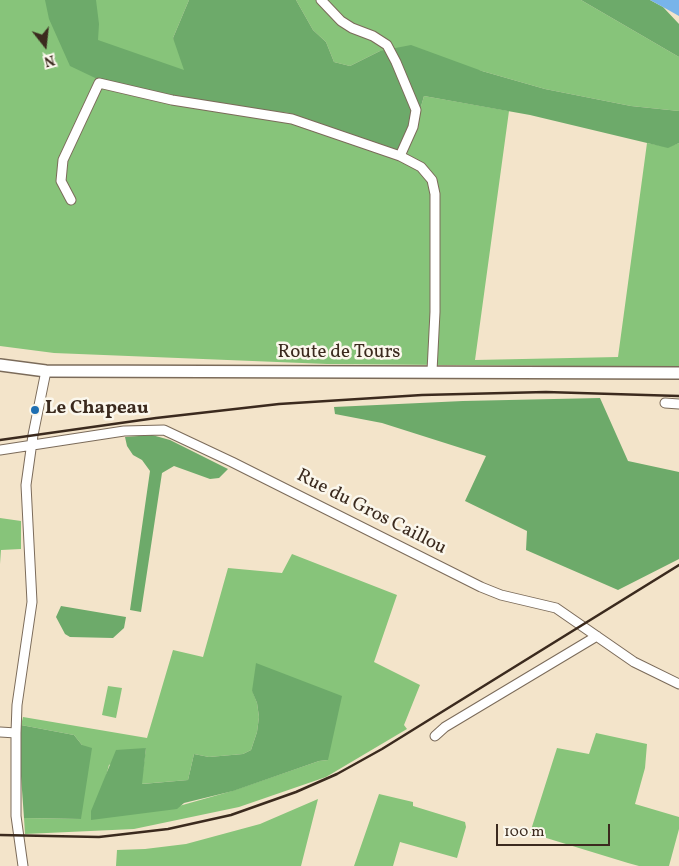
<!DOCTYPE html>
<html>
<head>
<meta charset="utf-8">
<style>
	body { margin:0 }
	#map { position:relative; width:679px; height:866px; overflow:hidden; background:#f3e4ca; font-family:Vollkorn,serif }
	canvas { display:block }
	.north { position:absolute; left:20px; top:20px; width:50px; height:50px; -webkit-text-stroke:4px #fbf7ec; paint-order:stroke; rotate:164deg; font-size:14px; font-weight:700; line-height:20px; text-align:center; color:#3b2a1e }
	.north::after { content:''; display:block; margin:auto; width:18px; height:22px; background:#3b2a1e; clip-path:polygon(50% 0,100% 100%,50% 72%,0 100%) }
	.scale { position:absolute; left:496px; top:824px; width:114px; height:22px; box-sizing:border-box; border:2px solid #3b2a1e; border-top:0; padding-left:6px; font-size:15px; line-height:18px; white-space:nowrap; color:#3b2a1e; -webkit-text-stroke:4px #fbf7ec; paint-order:stroke }
</style>
</head>
<body>
<div id="map">
<canvas width="679" height="866"></canvas>
<div class="north">N</div>
<div class="scale">100 m</div>
</div>
<script>
const g = document.querySelector('canvas').getContext('2d');
g.lineJoin = 'round';
function paint(path, color) { g.fillStyle = color; g.fill(path, 'evenodd'); }
const poly = rows => new Path2D(rows.map(r => 'M' + r).join(''));
function trace(path, color, width, dash) { g.strokeStyle = color; g.lineWidth = width; g.lineCap = dash ? 'butt' : 'round'; g.setLineDash(dash || []); g.stroke(path); }
function drawText(font, color, halo, rows, align = 'center') {
  g.font = font + ' Vollkorn,serif'; g.lineWidth = 5; g.setLineDash([]); g.textBaseline = 'middle'; g.strokeStyle = halo; g.fillStyle = color; for (const [text, x, y, turn = 0] of rows) {
    g.save(); g.translate(x, y); g.rotate((+turn || 0) * Math.PI / 180); g.textAlign = isNaN(turn) ? turn : align; if (halo) g.strokeText(text, 0, 0); g.fillText(text, 0, 0); g.restore();
  }
}
paint(poly([
	[0,0,189,0,173,38,220,105,289,113,406,158,424,96,509,111,475,360,618,357,647,143,668,147,679,143,679,367,327,364,54,353,0,346],
	[296,0,581,0,679,57,679,111,631,106,545,89,482,71,380,51,350,66,334,62,326,42,313,30],
	[0,518,21,521,21,549,1,550,0,564],
	[292,554,397,595,374,662,420,685,404,725,407,729,326,777,239,807,134,829,25,834,24,818,81,819,82,745,74,735,21,725,23,717,147,738,173,650,203,657,228,568,282,573],
	[252,690,328,760,319,761,232,791,179,806,105,780,109,765,146,748,141,784,188,780,194,754,209,757,243,754,251,750,257,732,259,717,257,703],
	[108,686,122,688,116,718,102,715],
	[596,733,647,744,645,768,635,804,679,817,679,829,669,866,639,866,628,863,530,833,557,748,589,754],
	[379,794,413,802,413,806,465,822,466,827,457,858,400,842,393,866,354,866],
	[318,799,301,866,116,866,117,850,145,849,186,844,260,824]
]), '#87c47a');
paint(poly([
	[45,0,96,0,99,24,98,40,184,70,173,38,189,0,296,0,313,30,326,42,334,62,350,66,380,51,411,45,482,71,545,89,631,106,679,111,679,143,668,148,530,115,424,96,406,158,289,113,220,105,112,86,70,66,49,19],
	[581,0,650,0,663,7,679,24,679,57],
	[600,398,628,461,679,472,679,559,618,590,526,550,527,531,465,501,486,456,382,423,335,414,334,407,463,401],
	[152,435,170,440,228,469,219,478,210,479,174,466,162,473,141,612,130,610,150,471,142,460,133,455,127,446,125,437],
	[61,606,126,617,124,628,113,638,70,637,65,634,56,617],
	[256,663,342,696,328,760,319,761,233,791,184,803,177,809,91,820,91,811,116,750,146,748,142,784,188,780,194,754,209,757,243,754,251,750,257,732,259,717,257,703,252,691],
	[21,725,74,735,82,745,92,748,81,819,24,818,20,762]
]), '#6daa6a');
paint(poly([
	[650,0,679,0,679,16,663,7]
]), '#78b4ea');
const minor = poly([
	[321,0,341,21,352,28,373,36,387,45,396,62,416,110,413,127,400,156],
	[71,200,61,181,63,160,99,83,172,100,292,119,400,156,421,167,432,180,435,194,435,312,432,371],
	[665,403,679,404],
	[0,450,124,431,164,430,232,462,481,587,501,595,556,608,634,662,679,684],
	[0,732,16,733],
	[435,736,445,727,597,636],
	[23,866,16,816,16,733,17,705,32,602,26,485,33,435,46,371]
]);
const major = poly([
	[0,365,46,371,679,373]
]);
trace(minor, '#7b6b5a', 11);
trace(major, '#7b6b5a', 14);
trace(minor, '#fff', 9);
trace(major, '#fff', 11);
trace(poly([
	[0,440,156,418,279,404,422,395,546,392,679,396],
	[0,835,99,837,168,829,231,815,296,792,337,774,382,749,679,565]
]), '#3b2a1e', 2.5);
for (const [x, y, r, color] of [
	[35,410,5,"#1f6fb2"]
]) { const dot = new Path2D(); dot.arc(x, y, r, 0, 2 * Math.PI); g.fillStyle = color; g.fill(dot); trace(dot, '#fbf7ec', 2); }
drawText('19px', '#3b2a1e', '#fbf7ec', [
	["Route de Tours",339,354],
	["Rue du Gros Caillou",371,513,27]
]);
drawText('bold 19px', '#3b2a1e', '#fbf7ec', [
	["Le Chapeau",45,410]
], 'left');
</script>
</body>
</html>
